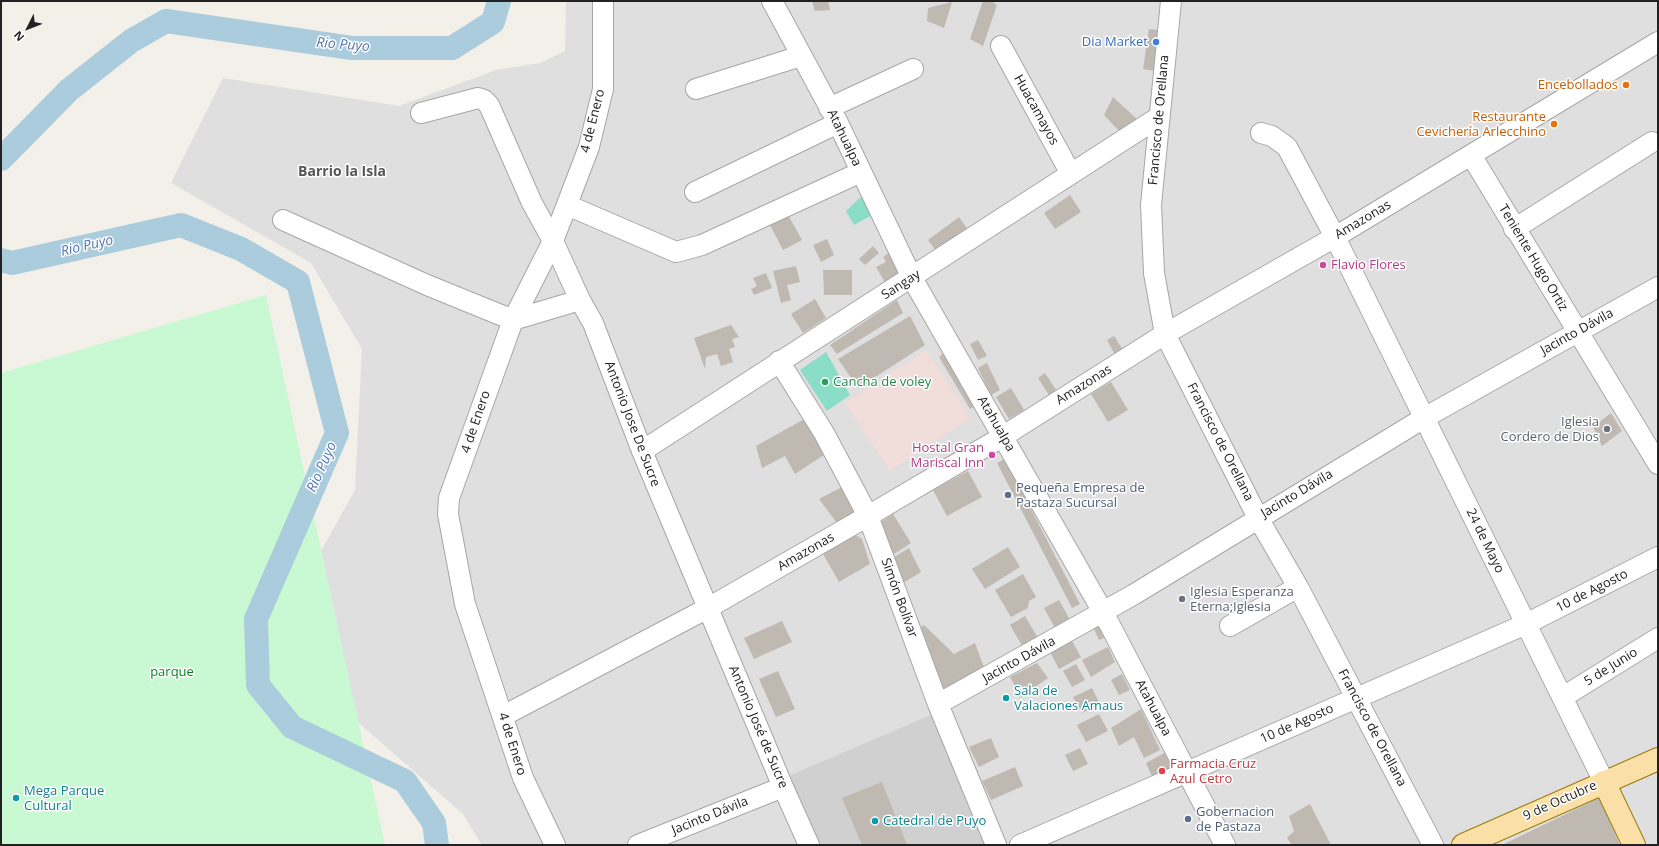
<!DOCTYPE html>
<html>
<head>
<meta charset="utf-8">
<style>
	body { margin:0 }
	#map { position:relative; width:1659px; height:846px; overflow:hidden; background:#f2f0e9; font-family:"Open Sans",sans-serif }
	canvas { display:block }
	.frame { position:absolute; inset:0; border:2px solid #222; pointer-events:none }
	.north { position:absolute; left:8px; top:8px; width:40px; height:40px; -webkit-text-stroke:3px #fff; paint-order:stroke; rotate:228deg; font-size:11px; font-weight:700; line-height:16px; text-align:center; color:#222 }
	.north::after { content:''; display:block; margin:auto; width:14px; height:18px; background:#222; clip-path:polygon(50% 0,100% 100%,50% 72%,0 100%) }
</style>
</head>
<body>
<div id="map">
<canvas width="1659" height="846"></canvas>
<div class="frame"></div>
<div class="north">N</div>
</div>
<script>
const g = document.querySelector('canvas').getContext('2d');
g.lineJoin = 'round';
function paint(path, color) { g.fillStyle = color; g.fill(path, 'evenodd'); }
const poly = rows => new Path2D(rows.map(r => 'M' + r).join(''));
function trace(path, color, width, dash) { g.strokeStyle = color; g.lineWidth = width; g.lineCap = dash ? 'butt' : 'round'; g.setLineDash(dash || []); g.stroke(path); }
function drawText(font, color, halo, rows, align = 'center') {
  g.font = font + ' "Open Sans",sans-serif'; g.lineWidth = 3; g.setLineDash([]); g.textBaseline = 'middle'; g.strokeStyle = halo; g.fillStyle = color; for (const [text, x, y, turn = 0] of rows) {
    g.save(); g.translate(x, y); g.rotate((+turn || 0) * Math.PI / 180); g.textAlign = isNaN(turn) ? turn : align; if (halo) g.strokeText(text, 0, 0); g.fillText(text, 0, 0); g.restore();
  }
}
paint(poly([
	[566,1,1658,1,1658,845,482,845,463,814,314,684,278,628,355,490,362,349,311,263,171,183,223,78,399,106,496,70,540,63,565,51]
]), '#e0dfdf');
paint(poly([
	[926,350,971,418,890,471,845,403]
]), '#f1ddd9');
paint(poly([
	[931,715,986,845,815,845,786,777]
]), '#d0d0d0');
paint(poly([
	[266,295,385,845,1,845,1,373]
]), '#c9f9d2');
paint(poly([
	[866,192,876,213,854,225,846,211],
	[826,352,850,395,827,411,800,370]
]), '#8adec7');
trace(poly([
	[1,159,69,90,131,41,166,21,352,48,452,48,493,22,499,1],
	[1,260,12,263,181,225,241,249,298,282,337,433,256,619,258,685,292,727,405,781,434,823,437,845]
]), '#abccdd', 24);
paint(poly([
	[812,1,828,1,830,10,815,11],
	[983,1,991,1,997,5,983,46,970,39],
	[952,2,944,28,927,21,928,8],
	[1149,29,1166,31,1160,72,1143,69],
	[1113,97,1140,122,1121,133,1104,115],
	[1070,195,1081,212,1055,229,1044,213],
	[788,215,802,240,783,250,770,225],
	[959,217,968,230,937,252,928,240],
	[827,239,834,255,821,262,813,245],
	[873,246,879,253,865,265,859,259],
	[892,251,905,274,886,284,876,267,886,262,883,257],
	[796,266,800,282,787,285,791,300,781,303,773,271],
	[823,270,852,270,852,295,824,295],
	[766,273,772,288,754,295,751,289,757,286,753,278],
	[815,299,826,318,803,333,791,314],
	[897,300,903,313,837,354,830,345],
	[910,316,925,345,858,388,838,359],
	[731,325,739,337,732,339,735,347,729,349,733,362,721,366,717,354,706,357,705,369,694,338],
	[1114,336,1123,350,1115,355,1107,340],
	[978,340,987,356,978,360,970,344],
	[948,348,979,404,970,409,939,357],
	[987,363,1000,390,991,395,978,368],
	[1045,373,1056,390,1049,395,1038,378],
	[1111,382,1128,410,1108,422,1091,394],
	[1011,388,1024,410,1009,419,996,397],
	[1611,413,1622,431,1602,446,1593,427],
	[808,417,827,453,795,474,785,456,762,468,756,446],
	[1005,459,1080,604,1072,608,997,463],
	[968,471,982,497,947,516,933,490],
	[844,486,858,511,837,523,819,499],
	[893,514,911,543,891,556,873,527],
	[854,534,862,539,870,564,839,582,822,552],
	[1008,547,1020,567,985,589,972,569],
	[909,548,921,572,903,583,889,560],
	[1023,574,1036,597,1029,601,1028,608,1011,617,995,590],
	[1059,600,1070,620,1055,628,1044,608],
	[1025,616,1039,640,1024,649,1010,625],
	[782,621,792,642,754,659,744,638],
	[1101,623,1108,636,1099,640,1093,627],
	[924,625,954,654,975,643,984,667,943,690,918,629],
	[1071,639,1081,657,1059,669,1049,650],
	[1108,647,1115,662,1091,677,1082,660],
	[1037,663,1048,678,1021,697,1010,677],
	[1076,664,1085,680,1072,687,1063,671],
	[778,671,795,709,776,717,759,679],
	[1122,674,1130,690,1119,695,1111,680],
	[1092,688,1100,704,1082,713,1073,697],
	[1141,709,1160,750,1144,758,1134,737,1119,746,1111,728],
	[1099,714,1108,731,1086,742,1077,725],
	[991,738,999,757,979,767,969,747],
	[1080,748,1088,764,1073,771,1065,755],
	[1166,752,1173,768,1153,779,1146,763],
	[1015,767,1023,786,991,800,982,781],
	[882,782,907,845,862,845,842,798],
	[1599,798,1620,845,1502,845],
	[1310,804,1331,845,1292,845,1287,838,1294,831,1289,816]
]), '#bfb9b2');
const minor = poly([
	[772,1,838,123,912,278,1103,612,1225,845],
	[1171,1,1151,205,1154,273,1165,334,1258,518,1298,587,1433,845],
	[1001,46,1071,174],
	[696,89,801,56],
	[829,108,913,69],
	[421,113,478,98,484,100,489,105,532,203,553,241,580,300,593,323,642,451,783,787,809,845],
	[1261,133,1272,136,1287,147,1335,237,1604,782],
	[1471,155,1658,464],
	[695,192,838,123],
	[567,205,676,252,702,245,861,172],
	[283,220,427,285,513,320,580,300],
	[1514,229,1652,142],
	[779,361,824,433,868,516,938,704,996,845],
	[642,451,1159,117],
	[1230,626,1298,587],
	[1563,697,1658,638],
	[938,704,1133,595,1424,418,1658,287],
	[503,716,708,608,868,516,1002,437,1165,334,1335,237,1658,42],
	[555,845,523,778,465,604,448,514,449,498,513,320,553,241,589,147,603,89,603,1],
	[638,845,783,787],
	[1020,845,1526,624,1658,557]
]);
const major = poly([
	[1604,782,1634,845],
	[1463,845,1658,759]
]);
trace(minor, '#a6a6a6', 22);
trace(major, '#9b7b04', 24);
trace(minor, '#fff', 20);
trace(major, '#fadfa6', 22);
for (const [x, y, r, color] of [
	[1156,42,4,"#3f7fe0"],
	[1626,85,4,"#e8710a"],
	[1554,124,4,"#e8710a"],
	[1323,265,4,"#d1479c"],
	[825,382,4,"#2e9e5b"],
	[1607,429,4,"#6b7280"],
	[992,455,4,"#d1479c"],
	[1008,495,4,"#5c6f8a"],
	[1182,599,4,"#6b7280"],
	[1006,698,4,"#0f9aa8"],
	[1162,771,4,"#e0444e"],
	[16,798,4,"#0f9aa8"],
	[1188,819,4,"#5c6f8a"],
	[875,821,4,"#0f9aa8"]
]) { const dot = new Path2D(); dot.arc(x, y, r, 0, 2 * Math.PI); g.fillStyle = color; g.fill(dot); trace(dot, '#fff', 1.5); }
drawText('13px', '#366cbe', '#fff', [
	["Dia Market",1148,42]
], 'right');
drawText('13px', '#c56008', '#fff', [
	["Encebollados",1618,85],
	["Restaurante",1546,117],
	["Cevichería Arlecchino",1546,132]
], 'right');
drawText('13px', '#222', '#fff', [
	["Huacamayos",1036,110,61],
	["Francisco de Orellana",1159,120,-85],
	["4 de Enero",593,121,-76],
	["Atahualpa",844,138,64],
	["Amazonas",1363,220,-31],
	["Teniente Hugo Ortiz",1533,258,59],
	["Sangay",901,285,-33],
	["Jacinto Dávila",1577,332,-29],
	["Amazonas",1084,385,-32],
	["4 de Enero",476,422,-71],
	["Antonio Jose De Sucre",632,424,69],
	["Atahualpa",996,424,60],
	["Francisco de Orellana",1220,442,63],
	["Jacinto Dávila",1297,494,-31],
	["24 de Mayo",1485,541,64],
	["Amazonas",806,552,-30],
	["10 de Agosto",1592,591,-27],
	["Simón Bolívar",899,598,70],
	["Jacinto Dávila",1019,660,-29],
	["5 de Junio",1611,667,-32],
	["Atahualpa",1153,708,62],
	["10 de Agosto",1297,724,-24],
	["Antonio José de Sucre",758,727,67],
	["Francisco de Orellana",1372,728,62],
	["4 de Enero",512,744,72],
	["9 de Octubre",1560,801,-24],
	["Jacinto Dávila",710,816,-22]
]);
drawText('13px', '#b23c85', '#fff', [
	["Flavio Flores",1331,265],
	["Hostal Gran",984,448,"right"],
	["Mariscal Inn",984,463,"right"]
], 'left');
drawText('13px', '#27864d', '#fff', [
	["Cancha de voley",833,382]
], 'left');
drawText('13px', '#5b616d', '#fff', [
	["Iglesia",1599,422],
	["Cordero de Dios",1599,437],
	["Iglesia Esperanza",1190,592,"left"],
	["Eterna;Iglesia",1190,607,"left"]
], 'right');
drawText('13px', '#4e5e75', '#fff', [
	["Pequeña Empresa de",1016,488],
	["Pastaza Sucursal",1016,503],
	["Gobernacion",1196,812],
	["de Pastaza",1196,827]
], 'left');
drawText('13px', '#0f8026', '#fff', [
	["parque",172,672]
]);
drawText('13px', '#0d838f', '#fff', [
	["Sala de",1014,691],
	["Valaciones Amaus",1014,706],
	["Mega Parque",24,791],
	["Cultural",24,806],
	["Catedral de Puyo",883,821]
], 'left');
drawText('13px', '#be3a42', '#fff', [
	["Farmacia Cruz",1170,764],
	["Azul Cetro",1170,779]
], 'left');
drawText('italic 14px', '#4f74b0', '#fff', [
	["Rio Puyo",343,45,5],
	["Rio Puyo",87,246,-13],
	["Rio Puyo",322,467,-66]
]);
drawText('bold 14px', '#555', '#fff', [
	["Barrio la Isla",342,172]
]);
</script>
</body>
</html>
